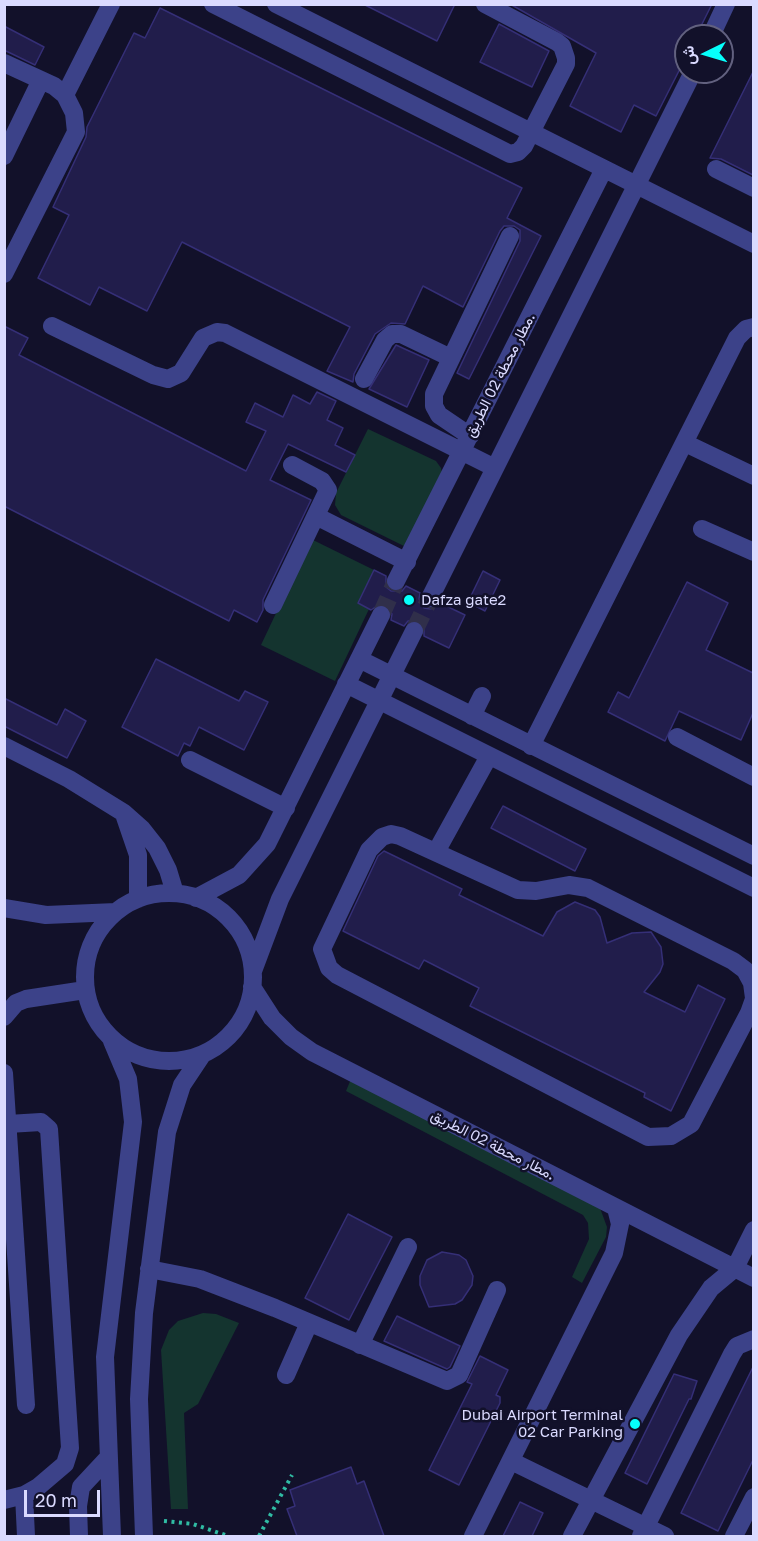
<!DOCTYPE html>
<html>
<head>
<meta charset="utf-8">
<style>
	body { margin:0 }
	#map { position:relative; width:758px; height:1541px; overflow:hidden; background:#12112a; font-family:"Golos Text",Vazirmatn,sans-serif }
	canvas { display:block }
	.frame { position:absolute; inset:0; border:6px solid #dadaff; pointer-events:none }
	.north { position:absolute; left:674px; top:24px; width:60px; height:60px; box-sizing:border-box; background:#12112a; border:2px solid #62617f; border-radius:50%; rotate:265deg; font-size:16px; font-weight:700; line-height:24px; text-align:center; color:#dadaff }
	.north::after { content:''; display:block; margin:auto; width:21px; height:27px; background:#06fffc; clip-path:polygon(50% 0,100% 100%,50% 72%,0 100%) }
	.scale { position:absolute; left:24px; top:1490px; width:76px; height:27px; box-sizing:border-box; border:3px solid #dadaff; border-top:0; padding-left:8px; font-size:18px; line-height:21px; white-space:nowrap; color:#dadaff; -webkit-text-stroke:4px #12112a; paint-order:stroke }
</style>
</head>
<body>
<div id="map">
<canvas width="758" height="1541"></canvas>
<div class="frame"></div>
<div class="north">ش</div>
<div class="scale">20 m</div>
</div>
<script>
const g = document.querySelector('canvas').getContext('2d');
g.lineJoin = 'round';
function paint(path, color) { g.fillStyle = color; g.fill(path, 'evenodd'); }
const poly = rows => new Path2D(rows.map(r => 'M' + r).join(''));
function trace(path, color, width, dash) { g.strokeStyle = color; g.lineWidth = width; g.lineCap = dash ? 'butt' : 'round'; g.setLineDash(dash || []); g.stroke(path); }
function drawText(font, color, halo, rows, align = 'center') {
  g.font = font + ' "Golos Text",Vazirmatn,sans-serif'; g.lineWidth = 5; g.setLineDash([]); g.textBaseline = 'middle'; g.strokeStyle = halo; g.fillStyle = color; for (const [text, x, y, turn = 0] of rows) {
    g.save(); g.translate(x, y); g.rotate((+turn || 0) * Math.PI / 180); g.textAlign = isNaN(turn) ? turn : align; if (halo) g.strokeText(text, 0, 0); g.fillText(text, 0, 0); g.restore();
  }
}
paint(poly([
	[368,429,436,461,441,468,442,473,406,547,341,515,335,505,336,493],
	[311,539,374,570,369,609,335,681,261,645],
	[351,1079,600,1208,607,1227,606,1237,582,1283,572,1277,589,1239,588,1223,583,1215,346,1091],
	[203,1313,216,1314,239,1323,198,1404,184,1413,188,1509,171,1509,161,1350,169,1330,178,1321]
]), '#14342f');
const building = poly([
	[363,4,455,4,437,41,363,4],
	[510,4,712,4,696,36,686,36,686,57,656,116,634,105,621,132,570,106,596,53,510,4],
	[160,8,522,188,507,218,541,236,469,379,457,373,520,241,520,230,514,226,504,226,500,231,463,307,423,286,405,324,391,323,375,334,354,374,353,382,327,371,350,327,182,242,147,311,99,287,90,305,38,278,69,215,53,207,86,137,87,127,134,33,145,38,160,8],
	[499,24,549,51,532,87,480,62,499,24],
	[4,26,44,47,35,65,4,50,4,26],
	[753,72,753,175,721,159,710,158,753,72],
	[4,326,28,338,19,355,246,471,266,431,246,422,255,403,283,417,293,395,310,404,317,392,336,401,327,420,343,428,335,445,355,455,346,472,288,444,270,480,311,500,263,600,263,610,257,622,234,610,229,621,4,506,4,326],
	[396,345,429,360,407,407,369,389,396,345],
	[374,570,386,576,386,587,391,591,402,591,406,586,420,593,419,599,424,608,431,609,440,603,465,615,449,648,424,636,424,625,418,621,408,621,404,626,391,620,392,614,387,605,380,604,371,610,358,603,374,570],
	[483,571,500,580,485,611,468,602,483,571],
	[687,582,728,603,706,650,753,673,753,713,741,740,679,711,665,741,608,712,618,692,629,698,687,582],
	[156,659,239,701,245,691,268,702,244,750,199,727,190,746,184,743,178,756,122,727,156,659],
	[4,698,57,725,65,709,86,721,67,758,4,726,4,698],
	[503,806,586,849,575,871,491,828,503,806],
	[384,851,462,889,459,895,543,936,557,912,575,902,595,910,600,917,607,943,632,933,651,932,661,947,663,964,660,972,644,992,685,1012,698,985,725,999,671,1111,644,1097,645,1093,470,1006,479,988,424,960,419,969,343,931,378,856,384,851],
	[348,1214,392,1237,349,1320,305,1298,348,1214],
	[442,1252,459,1255,466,1260,473,1276,472,1285,462,1300,455,1304,429,1307,420,1285,420,1276,427,1260,442,1252],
	[397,1316,460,1346,450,1367,447,1369,384,1341,397,1316],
	[480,1356,508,1370,496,1395,500,1397,500,1403,459,1485,429,1470,472,1384,467,1382,480,1356],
	[753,1367,753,1460,718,1531,681,1513,753,1367],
	[674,1374,697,1381,691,1399,689,1399,647,1484,625,1473,674,1374],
	[351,1467,357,1484,364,1481,384,1536,297,1536,287,1509,295,1506,290,1490,351,1467],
	[520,1502,543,1513,532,1536,503,1536,520,1502]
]);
paint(building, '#211d4b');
trace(building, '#352f77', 1.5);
trace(poly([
	[381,615,396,581],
	[414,631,430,598]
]), '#302f4a', 18, [18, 9]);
trace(poly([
	[164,1521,193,1524,228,1536],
	[259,1536,292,1475]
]), '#30bca4', 4, [3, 4.5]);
trace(poly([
	[213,4,510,154,518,152,524,146,566,64,566,58,562,46,557,42,485,4],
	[276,4,754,244],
	[711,36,726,4],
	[4,63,54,86,65,95,74,113,76,132,4,274],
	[65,95,111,4],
	[4,156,41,80],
	[716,169,754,188],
	[52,326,153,375,168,379,181,373,203,338,217,332,225,333,495,468],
	[364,379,385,340,392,334,401,334,451,358],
	[470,436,439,415,434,406,434,394,510,236],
	[685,443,754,476],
	[316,516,407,562],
	[702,529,754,552],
	[396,581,604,169],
	[430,598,693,72],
	[273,605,328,490,322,481,292,465],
	[359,659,754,856],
	[346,684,754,888],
	[472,716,482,696],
	[677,737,754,777],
	[4,746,69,779,124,813,142,829,157,848,168,870,175,893],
	[531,746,737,338,746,329,754,327],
	[190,760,286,808],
	[125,817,138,855,138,899],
	[436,852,489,756],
	'85 977a84 84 0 1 1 168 0a84 84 0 1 1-168 0Z',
	[196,898,239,875,267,844,381,615],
	[4,908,46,915,116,912],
	[253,971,280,899,414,631],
	[252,987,272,1018,291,1037,312,1052,754,1278],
	[754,998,752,983,745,970,733,961,588,888,569,885,536,891,518,890,400,836,391,834,382,837,369,850,322,949,329,968,337,975,648,1137,671,1136,691,1124,749,1013,754,999],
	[4,1017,16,1003,26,999,85,990],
	[4,1073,26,1405],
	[149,1269,200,1279,275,1308,447,1381,459,1375,497,1290],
	[360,1345,408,1247],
	[286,1375,309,1323],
	[511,1461,665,1536],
	[24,1495,26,1536],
	[4,1500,24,1495,38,1487,65,1464,70,1448,49,1129,41,1122,8,1124],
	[79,1536,78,1506,81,1487,108,1458],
	[112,1536,105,1357,133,1122,128,1079,112,1041],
	[144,1536,139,1399,144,1313,167,1132,182,1085,202,1055],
	[473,1536,614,1253,620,1224,616,1208],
	[572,1536,679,1335,711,1288,735,1268,754,1230],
	[641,1536,732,1354,737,1346,754,1339],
	[734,1536,754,1497]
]), '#3c4289', 18);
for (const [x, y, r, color] of [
	[409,600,6,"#06fffc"],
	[635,1424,6,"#06fffc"]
]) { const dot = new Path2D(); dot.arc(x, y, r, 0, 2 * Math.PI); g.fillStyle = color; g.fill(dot); trace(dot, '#12112a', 2); }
drawText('15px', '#dadaff', '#12112a', [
	["مطار محطة 02 الطريق.",500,375,-63],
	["مطار محطة 02 الطريق.",493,1145,27]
]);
drawText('15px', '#dadaff', '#12112a', [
	["Dafza gate2",421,600],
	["Dubai Airport Terminal",623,1415,"right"],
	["02 Car Parking",623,1432,"right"]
], 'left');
</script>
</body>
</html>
